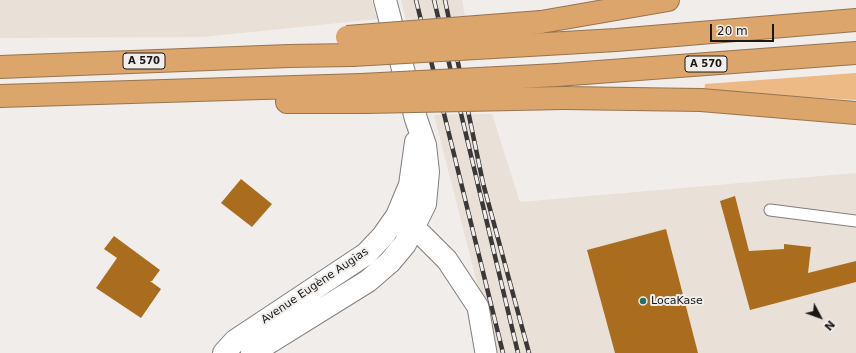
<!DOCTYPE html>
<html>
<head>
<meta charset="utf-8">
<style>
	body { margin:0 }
	#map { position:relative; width:856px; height:353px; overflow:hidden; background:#f0edea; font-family:"DejaVu Sans",sans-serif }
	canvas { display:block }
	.north { position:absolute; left:800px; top:297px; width:40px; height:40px; -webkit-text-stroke:3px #f0edea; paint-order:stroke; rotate:131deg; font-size:11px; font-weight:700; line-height:16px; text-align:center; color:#191817 }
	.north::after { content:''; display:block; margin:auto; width:14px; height:18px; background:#191817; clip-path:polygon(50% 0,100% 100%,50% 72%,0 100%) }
	.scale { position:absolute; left:710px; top:24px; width:64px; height:18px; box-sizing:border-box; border:2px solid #191817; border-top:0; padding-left:5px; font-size:12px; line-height:14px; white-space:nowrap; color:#191817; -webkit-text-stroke:3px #f0edea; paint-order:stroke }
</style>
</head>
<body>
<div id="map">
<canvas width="856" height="353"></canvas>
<div class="north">N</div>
<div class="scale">20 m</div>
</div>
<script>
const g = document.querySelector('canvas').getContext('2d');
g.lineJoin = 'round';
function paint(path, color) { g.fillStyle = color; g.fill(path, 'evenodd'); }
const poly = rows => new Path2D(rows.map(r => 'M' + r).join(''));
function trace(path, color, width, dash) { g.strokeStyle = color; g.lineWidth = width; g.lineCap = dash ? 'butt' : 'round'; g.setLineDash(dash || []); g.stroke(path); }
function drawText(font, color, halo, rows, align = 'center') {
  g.font = font + ' "DejaVu Sans",sans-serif'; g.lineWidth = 4; g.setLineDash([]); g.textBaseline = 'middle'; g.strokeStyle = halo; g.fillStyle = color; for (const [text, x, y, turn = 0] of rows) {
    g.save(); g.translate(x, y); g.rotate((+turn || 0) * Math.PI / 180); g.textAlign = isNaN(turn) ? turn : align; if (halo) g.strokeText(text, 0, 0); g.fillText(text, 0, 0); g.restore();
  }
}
paint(poly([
	[0,0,372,0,377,19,203,37,0,38],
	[401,0,462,0,465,16,406,20],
	[492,114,520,202,856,173,856,353,495,353,434,115]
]), '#e9e0d8');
paint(poly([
	[856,73,856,100,704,91,705,84]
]), '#edba85');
paint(poly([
	[241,179,272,204,252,227,221,203],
	[735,196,749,251,784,249,784,244,811,247,808,273,856,261,856,282,750,310,720,201],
	[666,229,698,353,615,353,587,250],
	[114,236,160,270,152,281,150,281,161,289,141,318,96,288,117,258,104,249]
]), '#aa6d1e');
const service = poly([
	[770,210,856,221]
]);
const minor = poly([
	[399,217,421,234,447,260,478,307,486,353]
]);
const secondary = poly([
	[224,353,235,341,366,254,383,236,397,216,410,185,416,142],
	[252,353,368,281,390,262,405,244,425,204,428,172,425,145,416,119,385,0]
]);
const motorway = poly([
	[541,22,668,0],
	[547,44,616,40,856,20],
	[0,67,289,56,352,55],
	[557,75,856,53],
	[0,96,361,85],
	[564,98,701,100,856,113],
	[287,102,365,102]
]);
trace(service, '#817e7c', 13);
trace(minor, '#817e7c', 23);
trace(secondary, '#817e7c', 24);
trace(motorway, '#97744e', 24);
trace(service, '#fff', 11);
trace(minor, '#fff', 21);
trace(secondary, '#fff', 22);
trace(motorway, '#dba56c', 22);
const rail = poly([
	[416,0,503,353],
	[434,0,518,353],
	[445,0,483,183,529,353]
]);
trace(rail, '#3a3938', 4.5);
trace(rail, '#f0edea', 3, [9]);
const motorwayBridge = poly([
	[347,37,541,22],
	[352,55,547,44],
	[361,85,557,75],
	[365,102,564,98]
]);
trace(motorwayBridge, '#97744e', 24, []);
trace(motorwayBridge, '#dba56c', 22);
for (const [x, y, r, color] of [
	[643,301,4,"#236e6b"]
]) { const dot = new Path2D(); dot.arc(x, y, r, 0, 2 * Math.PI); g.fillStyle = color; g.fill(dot); trace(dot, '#f0edea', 1.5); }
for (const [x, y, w] of [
	[144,61,42],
	[706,64,42]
]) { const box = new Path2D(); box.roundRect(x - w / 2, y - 8, w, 16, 3); g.fillStyle = '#f0edea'; g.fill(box); trace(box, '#191817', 1); }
drawText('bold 10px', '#191817', null, [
	["A 570",144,61],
	["A 570",706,64]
]);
drawText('11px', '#191817', '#f0edea', [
	["Avenue Eugène Augias",315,286,-34]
]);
drawText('11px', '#191817', '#f0edea', [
	["LocaKase",651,301]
], 'left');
</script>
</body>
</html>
